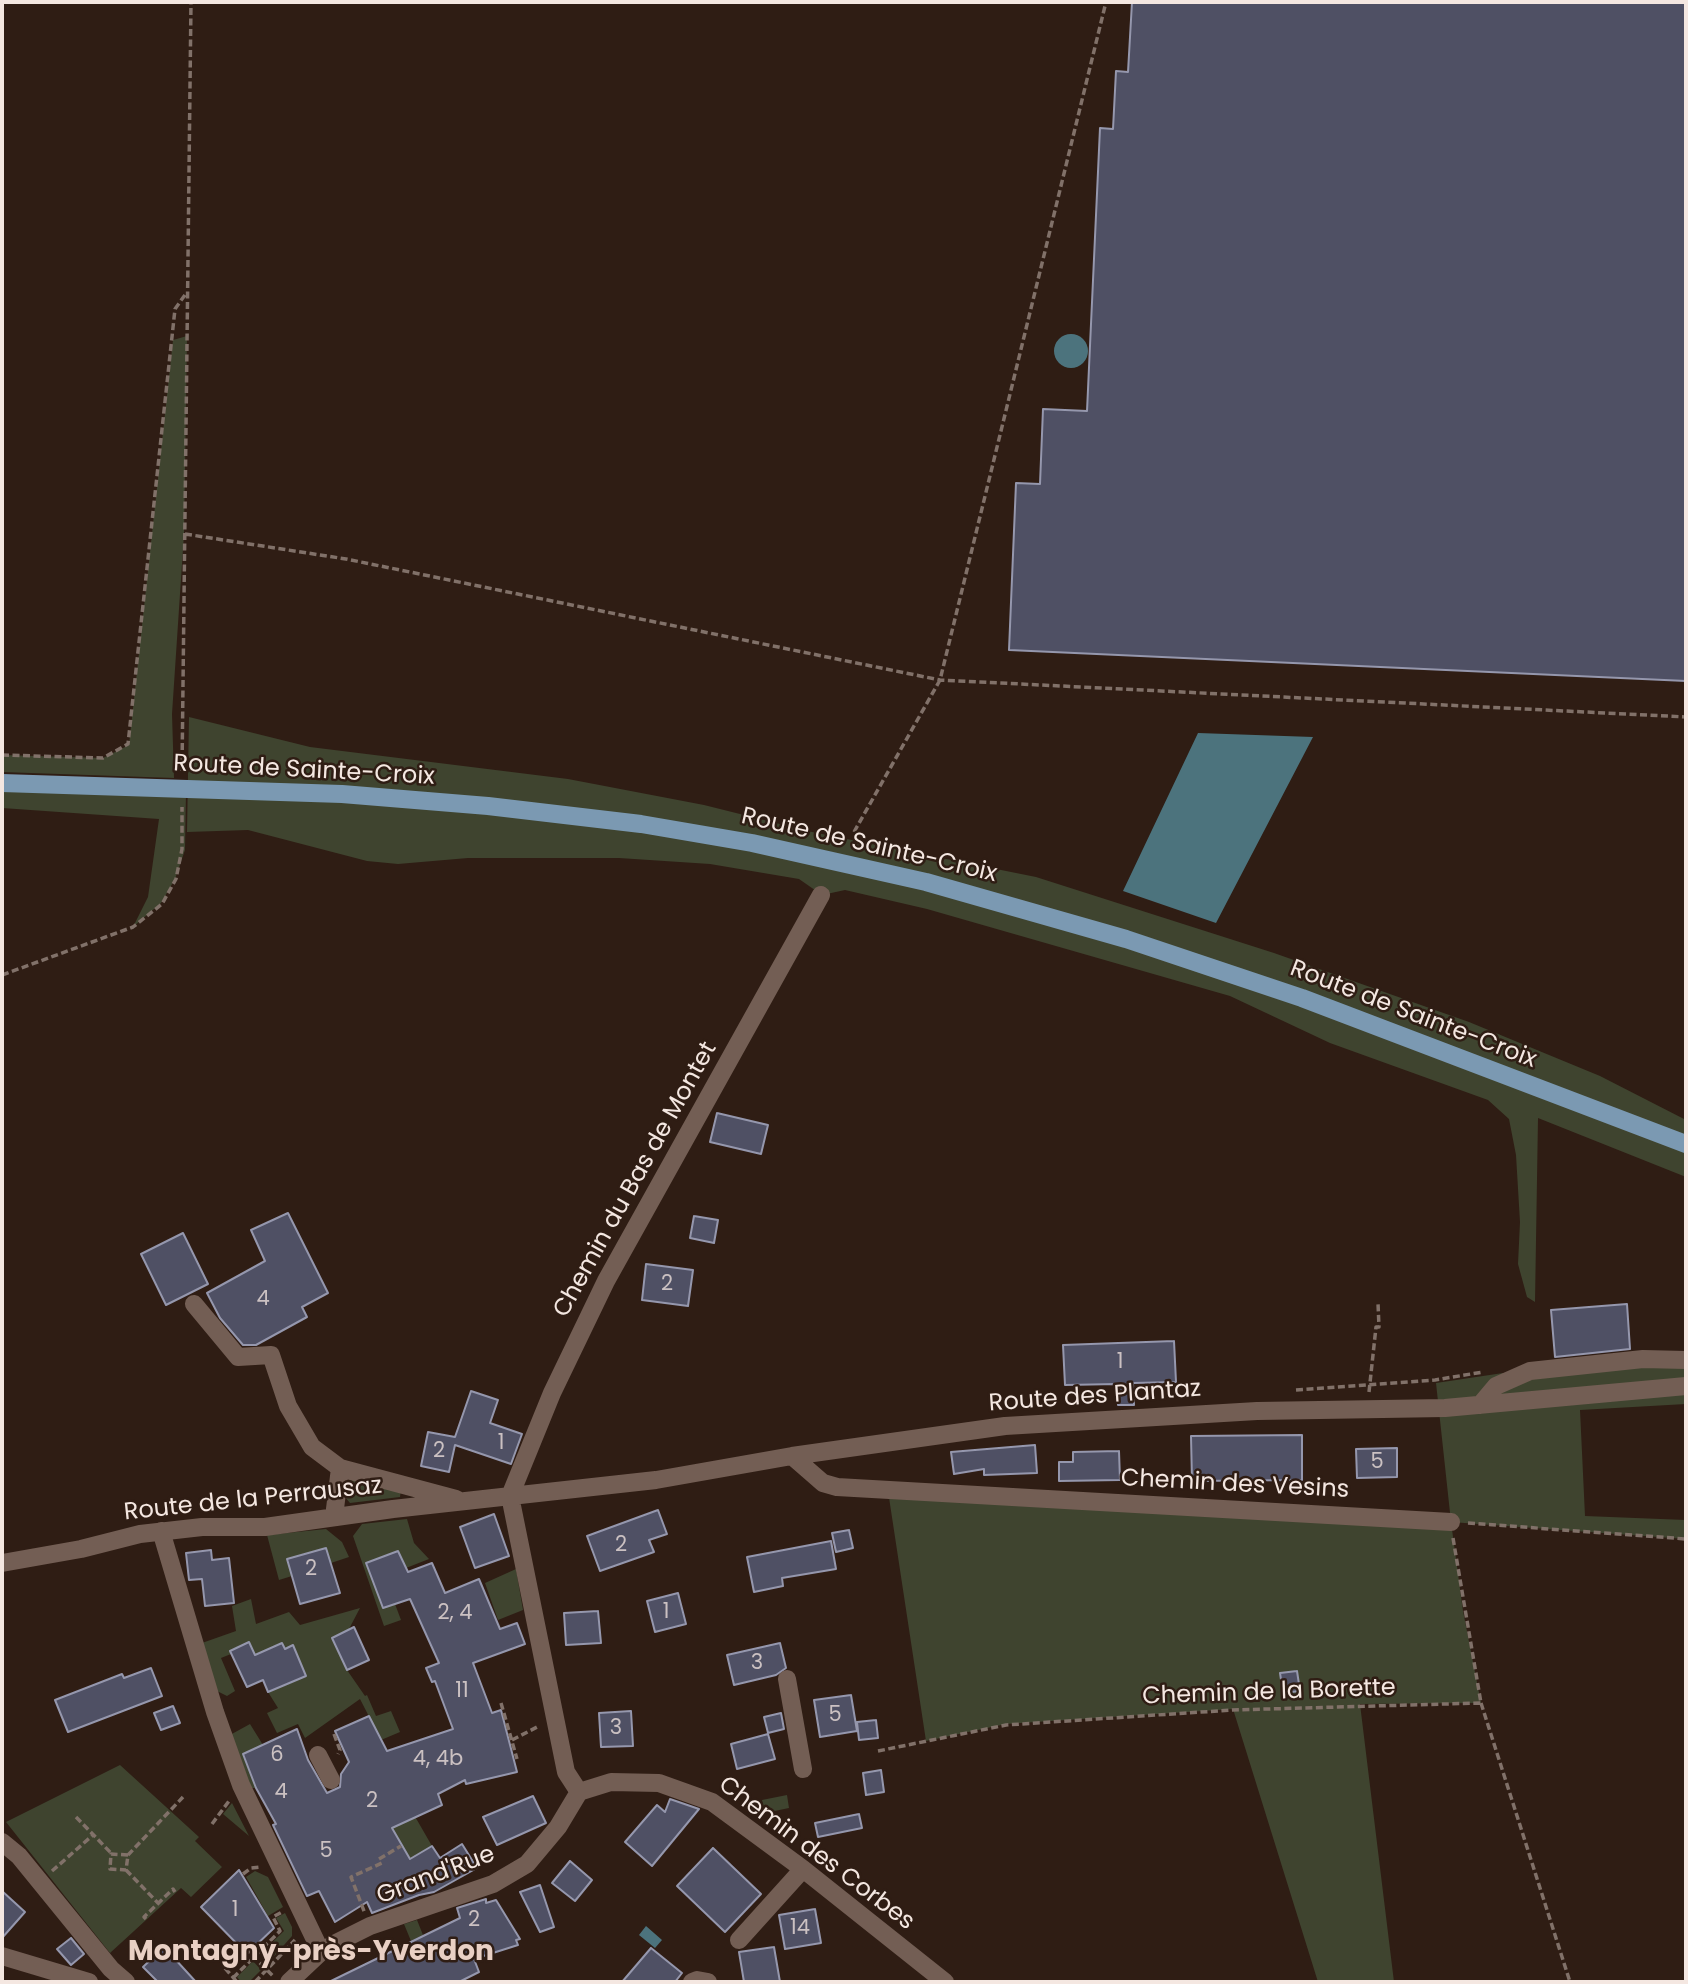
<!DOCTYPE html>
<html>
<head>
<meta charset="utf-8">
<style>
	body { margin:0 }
	#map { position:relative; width:1688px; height:1984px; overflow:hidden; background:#2f1d14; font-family:Poppins,sans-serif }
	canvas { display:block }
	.frame { position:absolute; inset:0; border:4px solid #f4e7e1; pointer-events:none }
</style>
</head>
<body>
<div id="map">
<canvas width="1688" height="1984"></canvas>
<div class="frame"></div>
</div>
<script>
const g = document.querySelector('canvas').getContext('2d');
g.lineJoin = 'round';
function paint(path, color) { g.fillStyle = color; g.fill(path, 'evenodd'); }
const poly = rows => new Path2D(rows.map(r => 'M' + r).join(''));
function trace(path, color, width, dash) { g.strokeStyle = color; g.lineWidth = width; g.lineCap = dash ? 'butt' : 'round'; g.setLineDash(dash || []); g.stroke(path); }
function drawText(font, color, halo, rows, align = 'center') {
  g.font = font + ' Poppins,sans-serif'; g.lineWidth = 5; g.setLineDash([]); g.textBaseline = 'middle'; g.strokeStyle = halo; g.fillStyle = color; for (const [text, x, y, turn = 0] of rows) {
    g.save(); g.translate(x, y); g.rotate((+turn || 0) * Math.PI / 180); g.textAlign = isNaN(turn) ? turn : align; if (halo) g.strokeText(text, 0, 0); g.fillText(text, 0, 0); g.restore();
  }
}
paint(poly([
	[187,336,184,534,172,714,174,778,2,772,2,755,103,758,129,745,173,340],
	[189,717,310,747,568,779,704,805,812,832,1036,877,1274,953,1469,1022,1600,1076,1686,1120,1686,1177,1538,1118,1535,1302,1527,1297,1518,1264,1520,1222,1516,1155,1509,1119,1488,1100,1330,1043,1230,996,927,909,845,890,822,895,799,879,710,864,619,858,468,858,398,864,367,861,248,830,187,832],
	[2,787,186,792,185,850,175,879,161,903,133,927,148,897,159,819,2,808],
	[1651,1366,1686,1367,1686,1404,1580,1410,1585,1516,1686,1520,1686,1539,1451,1522,1436,1383,1503,1373],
	[363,1478,401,1489,400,1497,350,1503,345,1497,345,1487,350,1480],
	[888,1491,1451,1522,1463,1611,1481,1703,1360,1704,1394,1982,1318,1982,1233,1709,1006,1724,926,1741],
	[407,1519,414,1543,429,1559,406,1568,398,1551,366,1563,383,1607,395,1604,401,1620,384,1626,353,1536,362,1524],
	[326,1529,342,1542,349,1557,331,1563,326,1548,287,1559,292,1576,279,1580,267,1535],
	[516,1569,523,1610,498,1620,485,1583],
	[251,1599,256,1624,289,1612,300,1625,360,1608,349,1629,332,1638,347,1670,365,1696,367,1695,376,1716,391,1711,400,1732,381,1740,360,1699,305,1738,298,1724,277,1733,267,1713,278,1708,268,1692,306,1675,293,1646,255,1655,249,1642,230,1651,231,1654,221,1658,235,1691,227,1696,217,1691,202,1643,236,1631,232,1606],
	[250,1724,263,1745,243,1754,256,1788,250,1788,230,1735],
	[120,1765,199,1837,195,1841,222,1867,191,1897,181,1888,110,1953,6,1822],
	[402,1794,432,1846,400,1865,402,1846,393,1829,386,1833],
	[787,1795,789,1808,765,1813,762,1800],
	[232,1803,249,1836,223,1814],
	[255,1871,268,1877,283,1907,268,1916,246,1877],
	[285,1913,292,1927,292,1936,269,1962,261,1953,284,1931,276,1918],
	[417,1920,423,1935,411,1941,404,1924],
	[253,1961,261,1970,249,1982,241,1982,237,1977]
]), '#3f442f');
paint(poly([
	'1054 351a17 17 0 1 1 34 0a17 17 0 1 1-34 0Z',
	[1198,733,1313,737,1216,923,1123,891],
	[646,1926,662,1940,655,1948,639,1935]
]), '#4c737d');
const building = poly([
	[1132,2,1686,2,1686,681,1009,650,1016,483,1040,484,1043,409,1087,411,1100,128,1113,129,1116,71,1128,72,1132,2],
	[717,1113,768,1125,761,1154,710,1142,717,1113],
	[288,1213,328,1293,302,1307,307,1317,256,1345,243,1345,220,1318,207,1293,265,1261,251,1230,288,1213],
	[694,1216,718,1220,714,1243,690,1238,694,1216],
	[183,1233,208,1284,166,1305,141,1254,183,1233],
	[646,1264,693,1270,688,1306,642,1300,646,1264],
	[1627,1304,1630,1349,1555,1357,1551,1310,1627,1304],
	[1174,1341,1176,1382,1133,1383,1134,1405,1118,1405,1117,1384,1065,1385,1063,1345,1174,1341],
	[471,1391,498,1400,490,1423,522,1434,511,1464,455,1445,449,1472,421,1466,428,1432,455,1437,471,1391],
	[1302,1435,1302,1480,1192,1481,1191,1436,1302,1435],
	[1035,1445,1037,1473,984,1475,984,1469,954,1474,951,1452,1035,1445],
	[1397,1448,1397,1477,1357,1478,1356,1449,1397,1448],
	[1119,1451,1120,1480,1059,1481,1059,1462,1073,1462,1073,1452,1119,1451],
	[658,1510,667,1534,649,1540,654,1552,600,1571,587,1536,658,1510],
	[494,1514,509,1556,475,1568,460,1527,494,1514],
	[849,1530,853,1548,836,1552,832,1533,849,1530],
	[831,1541,836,1569,782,1578,783,1586,754,1592,747,1557,831,1541],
	[326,1548,340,1593,300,1604,287,1559,326,1548],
	[211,1550,212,1560,229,1558,234,1603,205,1606,202,1579,189,1580,186,1553,211,1550],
	[398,1551,408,1572,432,1563,445,1593,479,1579,500,1629,517,1623,525,1644,473,1663,492,1713,501,1710,517,1772,466,1784,465,1780,438,1794,442,1805,392,1828,410,1859,432,1846,440,1858,462,1844,477,1868,434,1892,419,1895,372,1913,367,1902,335,1922,319,1891,307,1896,273,1825,276,1824,256,1788,243,1754,297,1729,308,1760,327,1793,340,1787,341,1774,349,1762,335,1731,369,1716,387,1751,453,1729,435,1681,432,1682,426,1668,439,1663,410,1599,383,1608,366,1563,398,1551],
	[678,1593,686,1624,655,1632,647,1601,678,1593],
	[598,1611,601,1643,566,1645,564,1613,598,1611],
	[354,1627,369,1660,347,1670,332,1638,354,1627],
	[249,1642,255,1655,282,1643,285,1649,293,1645,306,1676,268,1692,263,1680,247,1687,230,1651,249,1642],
	[780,1643,786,1668,776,1675,734,1685,727,1655,780,1643],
	[151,1668,162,1696,68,1732,55,1700,122,1674,124,1678,151,1668],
	[1297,1671,1300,1691,1283,1693,1280,1673,1297,1671],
	[851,1695,857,1731,820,1737,814,1700,851,1695],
	[173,1706,180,1723,161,1730,154,1713,173,1706],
	[631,1711,633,1746,601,1747,599,1713,631,1711],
	[781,1713,784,1729,768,1733,764,1717,781,1713],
	[876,1720,878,1738,859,1740,857,1722,876,1720],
	[768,1734,775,1759,737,1769,731,1744,768,1734],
	[881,1770,884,1792,866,1795,863,1773,881,1770],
	[533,1796,546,1823,497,1845,483,1817,533,1796],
	[670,1799,699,1809,652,1866,625,1842,657,1805,665,1812,670,1799],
	[859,1814,862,1828,818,1837,815,1823,859,1814],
	[713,1848,761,1894,725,1932,677,1886,713,1848],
	[570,1861,592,1880,575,1901,552,1883,570,1861],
	[239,1870,274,1928,252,1949,249,1945,243,1950,201,1907,239,1870],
	[540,1885,554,1927,540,1932,520,1892,540,1885],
	[2,1891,25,1912,2,1938,2,1891],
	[486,1899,486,1903,496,1900,520,1939,516,1940,518,1945,474,1959,479,1972,459,1982,329,1982,460,1918,457,1908,486,1899],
	[815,1909,821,1943,785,1949,779,1915,815,1909],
	[71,1938,84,1954,71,1965,57,1949,71,1938],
	[164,1947,196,1982,158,1982,143,1967,164,1947],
	[774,1947,780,1982,744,1982,739,1952,774,1947],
	[651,1948,682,1973,675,1982,622,1982,651,1948]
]);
paint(building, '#4f5064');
trace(building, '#9597ad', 2);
trace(poly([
	[185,534,346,559,940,680,1686,717],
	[2,755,103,758,128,744,175,309,187,292],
	[182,771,191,2],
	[854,832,940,680,1106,2],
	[2,975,133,927,162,904,176,879,182,849,182,807],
	[1296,1390,1435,1380,1483,1372],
	[1369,1392,1376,1327,1379,1327,1378,1303],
	[1468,1523,1686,1539],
	[501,1703,517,1759],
	[1481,1703,1570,1982],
	[334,1734,340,1750,338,1754],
	[512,1740,539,1726],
	[878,1751,1006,1725,1232,1710,1481,1703,1453,1538],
	[76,1817,111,1853],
	[212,1824,229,1801],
	[128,1855,111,1854,110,1869,126,1870,128,1855,183,1797],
	[379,1859,401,1846],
	[126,1870,158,1903],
	[52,1871,93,1835],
	[243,1874,251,1868,260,1867],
	[364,1911,351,1877,382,1863],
	[146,1919,144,1917,173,1889,175,1892],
	[245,1948,273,1976],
	[225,1968,237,1982],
	[233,1978,280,1931,273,1917,282,1912],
	[255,1982,295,1940]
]), '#817169', 3.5, [7, 3.5]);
trace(poly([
	[194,1304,238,1357,271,1355,288,1406,312,1447,340,1468,334,1517],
	[1480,1405,1496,1386,1530,1371,1643,1359,1686,1360],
	[792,1456,823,1483,837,1487,1451,1522],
	[340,1468,456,1499],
	[510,1496,566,1772,579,1792,611,1782,659,1783,712,1802,803,1869,945,1982],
	[510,1496,552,1393,606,1281,821,895],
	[161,1531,215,1712,241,1785,321,1952],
	[2,1563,81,1549,140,1534,202,1527,265,1527,393,1509,656,1480,792,1456,1005,1426,1257,1411,1445,1408,1686,1386],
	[787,1679,803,1769],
	[318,1755,331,1780],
	[2,1842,19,1856,111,1969,126,1982],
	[739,1940,803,1869],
	[2,1956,89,1982],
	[289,1982,321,1952,334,1944,370,1926,493,1884,527,1864,558,1827,579,1792],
	[692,1982,697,1980,708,1982]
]), '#735e54', 18);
trace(poly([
	[2,783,342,794,488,806,641,824,752,843,926,882,1126,939,1302,998,1686,1144]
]), '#7b99b2', 18);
drawText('21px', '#cbc1c2', null, [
	["2",667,1285],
	["4",263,1300],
	["1",1120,1363],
	["1",501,1444],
	["2",439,1452],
	["5",1377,1463],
	["2",621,1546],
	["2",311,1570],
	["1",666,1613],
	["2, 4",455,1614],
	["3",757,1664],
	["11",462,1692],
	["5",835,1716],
	["3",616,1729],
	["6",277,1756],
	["4, 4b",438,1760],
	["4",281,1793],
	["2",372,1802],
	["5",326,1852],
	["1",235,1911],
	["2",474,1921],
	["14",800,1929]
]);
drawText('24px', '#f4e7e1', '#2f1d14', [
	["Route de Sainte-Croix",304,771,3],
	["Route de Sainte-Croix",869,846,13],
	["Route de Sainte-Croix",1413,1015,21],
	["Chemin du Bas de Montet",636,1180,-61],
	["Route des Plantaz",1095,1397,-4],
	["Chemin des Vesins",1235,1485,3],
	["Route de la Perrausaz",253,1500,-6],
	["Chemin de la Borette",1269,1693,-2],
	["Chemin des Corbes",816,1854,37],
	["Grand'Rue",436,1876,-21]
]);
drawText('bold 28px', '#e9d0c4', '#2f1d14', [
	["Montagny-près-Yverdon",311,1953]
]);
</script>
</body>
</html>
